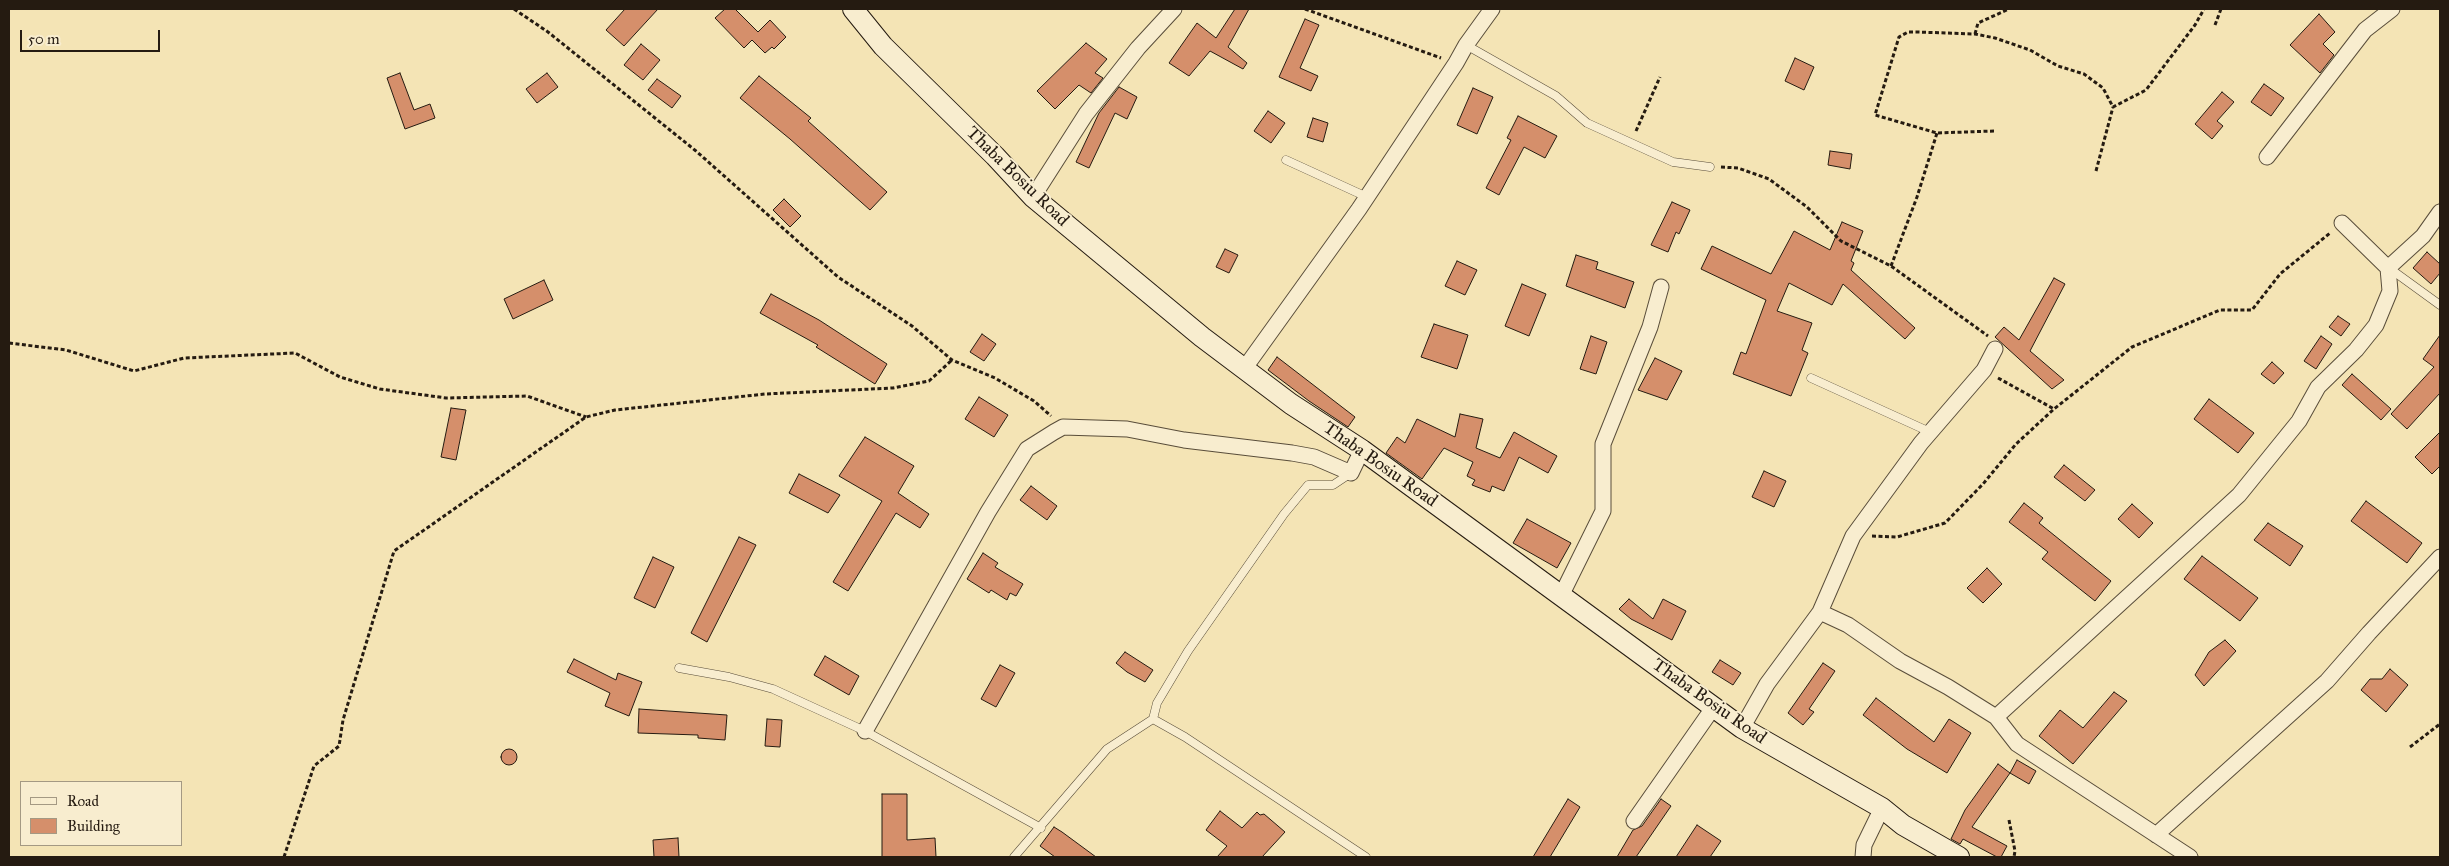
<!DOCTYPE html>
<html>
<head>
<meta charset="utf-8">
<style>
	body { margin:0 }
	#map { position:relative; width:2449px; height:866px; overflow:hidden; background:#f4e4b5; font-family:"IM FELL Great Primer",serif }
	canvas { display:block }
	.frame { position:absolute; inset:0; border:10px solid #251b11; pointer-events:none }
	.legend { position:absolute; left:20px; top:781px; width:162px; height:65px; box-sizing:border-box; background:#f8edcf; border:1px solid #a49983; margin:0; padding:6px 9px; list-style:none; font-size:15px; color:#251b11 }
	.legend li { display:flex; align-items:center; gap:10px; height:25px }
	.legend b { width:25px; border:1px solid #a49983 }
	.scale { position:absolute; left:20px; top:30px; width:140px; height:22px; box-sizing:border-box; border:2px solid #251b11; border-top:0; padding-left:6px; font-size:15px; line-height:18px; white-space:nowrap; color:#251b11; -webkit-text-stroke:4px #f8edcf; paint-order:stroke }
</style>
</head>
<body>
<div id="map">
<canvas width="2449" height="866"></canvas>
<div class="frame"></div>
<ul class="legend">
<li><b style="height:6px;background:#f8edcf"></b>Road</li>
<li><b style="height:14px;background:#d58f6b"></b>Building</li>
</ul>
<div class="scale">50 m</div>
</div>
<script>
const g = document.querySelector('canvas').getContext('2d');
g.lineJoin = 'round';
function paint(path, color) { g.fillStyle = color; g.fill(path, 'evenodd'); }
const poly = rows => new Path2D(rows.map(r => 'M' + r).join(''));
function trace(path, color, width, dash) { g.strokeStyle = color; g.lineWidth = width; g.lineCap = dash ? 'butt' : 'round'; g.setLineDash(dash || []); g.stroke(path); }
function drawText(font, color, halo, rows, align = 'center') {
  g.font = font + ' "IM FELL Great Primer",serif'; g.lineWidth = 4; g.setLineDash([]); g.textBaseline = 'middle'; g.strokeStyle = halo; g.fillStyle = color; for (const [text, x, y, turn = 0] of rows) {
    g.save(); g.translate(x, y); g.rotate((+turn || 0) * Math.PI / 180); g.textAlign = isNaN(turn) ? turn : align; if (halo) g.strokeText(text, 0, 0); g.fillText(text, 0, 0); g.restore();
  }
}
const building = poly([
	[625,9,658,9,624,46,606,30,625,9],
	[725,9,735,9,758,32,770,20,786,37,774,49,772,47,765,53,752,40,744,48,715,18,725,9],
	[1235,9,1249,9,1228,47,1247,63,1243,69,1210,51,1189,76,1169,63,1197,23,1216,38,1235,9],
	[2319,14,2335,32,2323,44,2334,55,2320,73,2290,45,2319,14],
	[1305,19,1319,25,1300,68,1318,76,1311,91,1279,77,1305,19],
	[1086,43,1107,59,1095,73,1103,78,1091,93,1079,85,1055,109,1037,91,1086,43],
	[641,44,660,60,643,80,624,65,641,44],
	[1795,58,1814,67,1804,90,1785,81,1795,58],
	[400,73,414,110,430,104,435,118,405,129,387,78,400,73],
	[547,73,558,87,537,103,526,89,547,73],
	[759,76,811,118,808,121,887,192,870,210,790,139,740,98,759,76],
	[657,79,681,96,672,108,648,90,657,79],
	[2264,84,2284,98,2271,116,2251,102,2264,84],
	[1119,87,1137,97,1127,119,1115,113,1089,168,1076,162,1099,113,1119,87],
	[1473,88,1493,97,1477,134,1457,125,1473,88],
	[2222,92,2234,102,2217,121,2223,126,2212,139,2195,124,2222,92],
	[1268,111,1285,123,1271,143,1254,131,1268,111],
	[1518,116,1557,136,1545,158,1524,147,1499,195,1486,188,1511,140,1507,138,1518,116],
	[1313,118,1328,123,1323,142,1307,137,1313,118],
	[1830,151,1852,154,1850,169,1828,165,1830,151],
	[784,199,801,216,790,227,773,210,784,199],
	[1672,202,1690,210,1679,234,1676,232,1668,252,1651,245,1672,202],
	[1842,222,1863,231,1851,261,1854,263,1851,270,1915,328,1905,339,1843,284,1832,305,1789,283,1777,311,1812,323,1802,350,1808,353,1791,396,1733,374,1741,352,1746,354,1766,300,1701,269,1712,246,1771,274,1794,231,1830,250,1842,222],
	[1225,249,1238,255,1229,273,1216,267,1225,249],
	[2427,252,2440,264,2440,273,2431,284,2413,268,2427,252],
	[1576,255,1598,262,1596,269,1634,282,1625,308,1566,286,1576,255],
	[1457,261,1477,270,1465,295,1445,286,1457,261],
	[2054,278,2065,284,2030,351,2064,380,2052,389,1995,337,2004,327,2019,340,2054,278],
	[544,280,553,300,513,319,504,299,544,280],
	[1522,284,1546,294,1529,336,1505,326,1522,284],
	[771,294,819,320,887,364,875,384,816,347,818,345,760,313,771,294],
	[2338,316,2350,324,2341,336,2329,327,2338,316],
	[1434,324,1468,335,1457,369,1421,357,1434,324],
	[982,334,996,344,984,361,970,352,982,334],
	[2440,335,2440,393,2407,429,2391,414,2434,367,2423,359,2440,335],
	[1591,336,1607,342,1596,374,1580,369,1591,336],
	[2321,336,2332,344,2316,369,2304,361,2321,336],
	[1277,357,1355,417,1348,427,1309,401,1268,370,1277,357],
	[1655,358,1682,371,1667,400,1638,390,1655,358],
	[2272,362,2284,373,2274,384,2261,374,2272,362],
	[2352,374,2391,409,2381,420,2342,385,2352,374],
	[979,397,1008,415,994,437,965,419,979,397],
	[2209,399,2254,433,2238,453,2194,419,2209,399],
	[451,408,466,410,456,460,441,457,451,408],
	[1460,414,1483,419,1476,448,1500,458,1514,432,1557,456,1548,473,1519,457,1504,491,1492,486,1490,492,1472,485,1475,480,1467,476,1473,462,1444,448,1422,479,1386,453,1397,437,1405,443,1417,419,1455,437,1460,414],
	[2440,432,2440,466,2432,474,2415,457,2440,432],
	[865,437,914,466,898,493,929,514,920,528,896,513,848,591,833,582,882,501,839,476,865,437],
	[2064,465,2095,490,2085,501,2054,477,2064,465],
	[1764,471,1786,481,1774,507,1752,497,1764,471],
	[799,474,840,495,828,513,789,493,799,474],
	[1031,486,1057,506,1047,520,1020,500,1031,486],
	[2366,501,2422,543,2407,563,2351,521,2366,501],
	[2024,503,2043,518,2039,523,2111,581,2095,601,2042,559,2048,552,2009,522,2024,503],
	[2132,504,2153,523,2139,538,2118,519,2132,504],
	[1527,519,1571,543,1557,568,1513,543,1527,519],
	[2268,523,2303,546,2290,566,2254,540,2268,523],
	[739,537,756,545,707,642,691,633,739,537],
	[983,553,998,563,995,567,1023,584,1016,596,1010,593,1007,600,991,590,989,593,967,579,983,553],
	[2202,556,2258,598,2240,621,2184,579,2202,556],
	[653,557,674,567,655,608,634,598,653,557],
	[1987,568,2002,584,1983,603,1967,588,1987,568],
	[1629,599,1653,619,1663,599,1686,611,1672,640,1631,619,1619,609,1629,599],
	[2225,640,2236,651,2204,686,2195,675,2209,652,2225,640],
	[1125,652,1153,670,1145,682,1127,672,1116,663,1125,652],
	[825,656,859,676,849,695,814,675,825,656],
	[574,659,616,680,618,673,642,682,629,716,605,706,610,693,567,672,574,659],
	[1720,660,1741,673,1733,685,1712,672,1720,660],
	[1823,663,1835,671,1809,709,1814,712,1803,725,1788,713,1823,663],
	[1000,665,1015,673,996,707,981,699,1000,665],
	[2390,669,2408,685,2386,712,2361,690,2370,679,2382,679,2390,669],
	[2114,692,2127,701,2073,764,2039,736,2060,710,2083,728,2114,692],
	[1876,698,1934,742,1949,719,1971,733,1947,773,1907,749,1863,715,1876,698],
	[639,709,727,715,725,740,698,738,698,735,638,733,639,709],
	[767,719,782,720,780,747,765,746,767,719],
	'501 757a8 8 0 1 1 16 0a8 8 0 1 1-16 0Z',
	[2017,760,2036,771,2029,784,2010,773,2017,760],
	[1998,764,2010,773,1972,827,2007,846,2001,857,1997,857,1963,839,1960,844,1951,839,1965,810,1998,764],
	[882,794,907,794,907,840,935,838,936,857,882,857,882,794],
	[1568,799,1580,807,1550,857,1533,857,1568,799],
	[1661,799,1671,806,1636,857,1617,857,1633,830,1642,826,1661,799],
	[1220,811,1242,828,1257,812,1260,815,1264,814,1285,832,1262,857,1217,857,1227,846,1206,830,1220,811],
	[1697,825,1721,841,1710,857,1676,857,1697,825],
	[1054,827,1062,832,1096,857,1055,857,1040,846,1054,827],
	[678,838,679,857,654,857,653,840,678,838]
]);
paint(building, '#d58f6b');
trace(building, '#251b11', 1);
const lane = poly([
	[1466,45,1556,96,1587,123,1673,162,1710,167],
	[1286,160,1367,197],
	[2389,268,2440,305],
	[1811,378,1930,432],
	[679,668,729,677,773,689,865,731,1041,828],
	[1153,719,1185,737,1366,857],
	[1014,857,1107,749,1153,719,1157,703,1188,651,1284,514,1308,485,1333,485,1351,473]
]);
const street = poly([
	[2267,157,2365,30,2392,9],
	[1033,197,1086,114,1138,48,1174,9],
	[2342,223,2388,268],
	[1244,369,1359,209,1456,63,1466,45,1492,9],
	[1562,594,1603,511,1603,444,1650,327,1661,287],
	[1820,612,1848,625,1900,661,1948,687,1996,717],
	[1742,728,1767,684,1820,612,1853,536,1921,443,1984,370,1995,349],
	[865,731,988,512,1027,449,1054,432,1063,427,1127,429,1184,440,1292,453,1314,457,1351,473,1362,450],
	[1634,821,1713,708],
	[2156,835,2327,681,2369,633,2440,557],
	[1863,857,1864,845,1882,808],
	[2190,857,2017,744,1996,717,2239,495,2299,421,2318,387,2356,350,2376,325,2390,291,2388,268,2423,236,2440,212]
]);
const secondary = poly([
	[853,9,883,46,995,156,1033,197,1202,337,1291,404,1362,450,1742,728,1882,808,1903,825,1959,857]
]);
trace(lane, '#594d3a', 9);
trace(street, '#594d3a', 17);
trace(secondary, '#251b11', 22);
trace(poly([
	[514,9,548,32,696,151,838,277,912,326,952,360,995,378,1034,401,1051,416],
	[1305,9,1441,58],
	[2215,25,2221,9],
	[1975,34,1978,23,2009,9],
	[1636,131,1660,77],
	[1994,131,1937,133,1875,115,1899,37,1908,32,1917,32,1975,34,1995,38,2030,50,2058,66,2084,74,2103,88,2113,107,2146,90,2195,25,2204,9],
	[1721,167,1738,168,1769,179,1807,207,1841,241,1891,266,1988,336],
	[2096,171,2113,107],
	[1891,266,1917,197,1937,133],
	[9,343,66,350,134,371,184,358,295,353,340,377,380,389,446,398,527,396,586,417],
	[1998,378,2054,409,2132,347,2220,310,2252,310,2280,274,2330,233],
	[1872,536,1897,537,1945,523,1983,484,2016,444,2054,409],
	[2410,747,2440,724],
	[2009,820,2015,851,2014,857],
	[284,857,314,766,339,746,343,720,394,551,586,417,615,410,765,394,893,388,929,381,952,360]
]), '#251b11', 3, [4, 2.5]);
trace(lane, '#f8edcf', 8);
trace(street, '#f8edcf', 15);
trace(secondary, '#f8edcf', 20);
drawText('18px', '#251b11', '#f8edcf', [
	["Thaba Bosiu Road",1017,177,44],
	["Thaba Bosiu Road",1380,465,35],
	["Thaba Bosiu Road",1709,702,35]
]);
</script>
</body>
</html>
